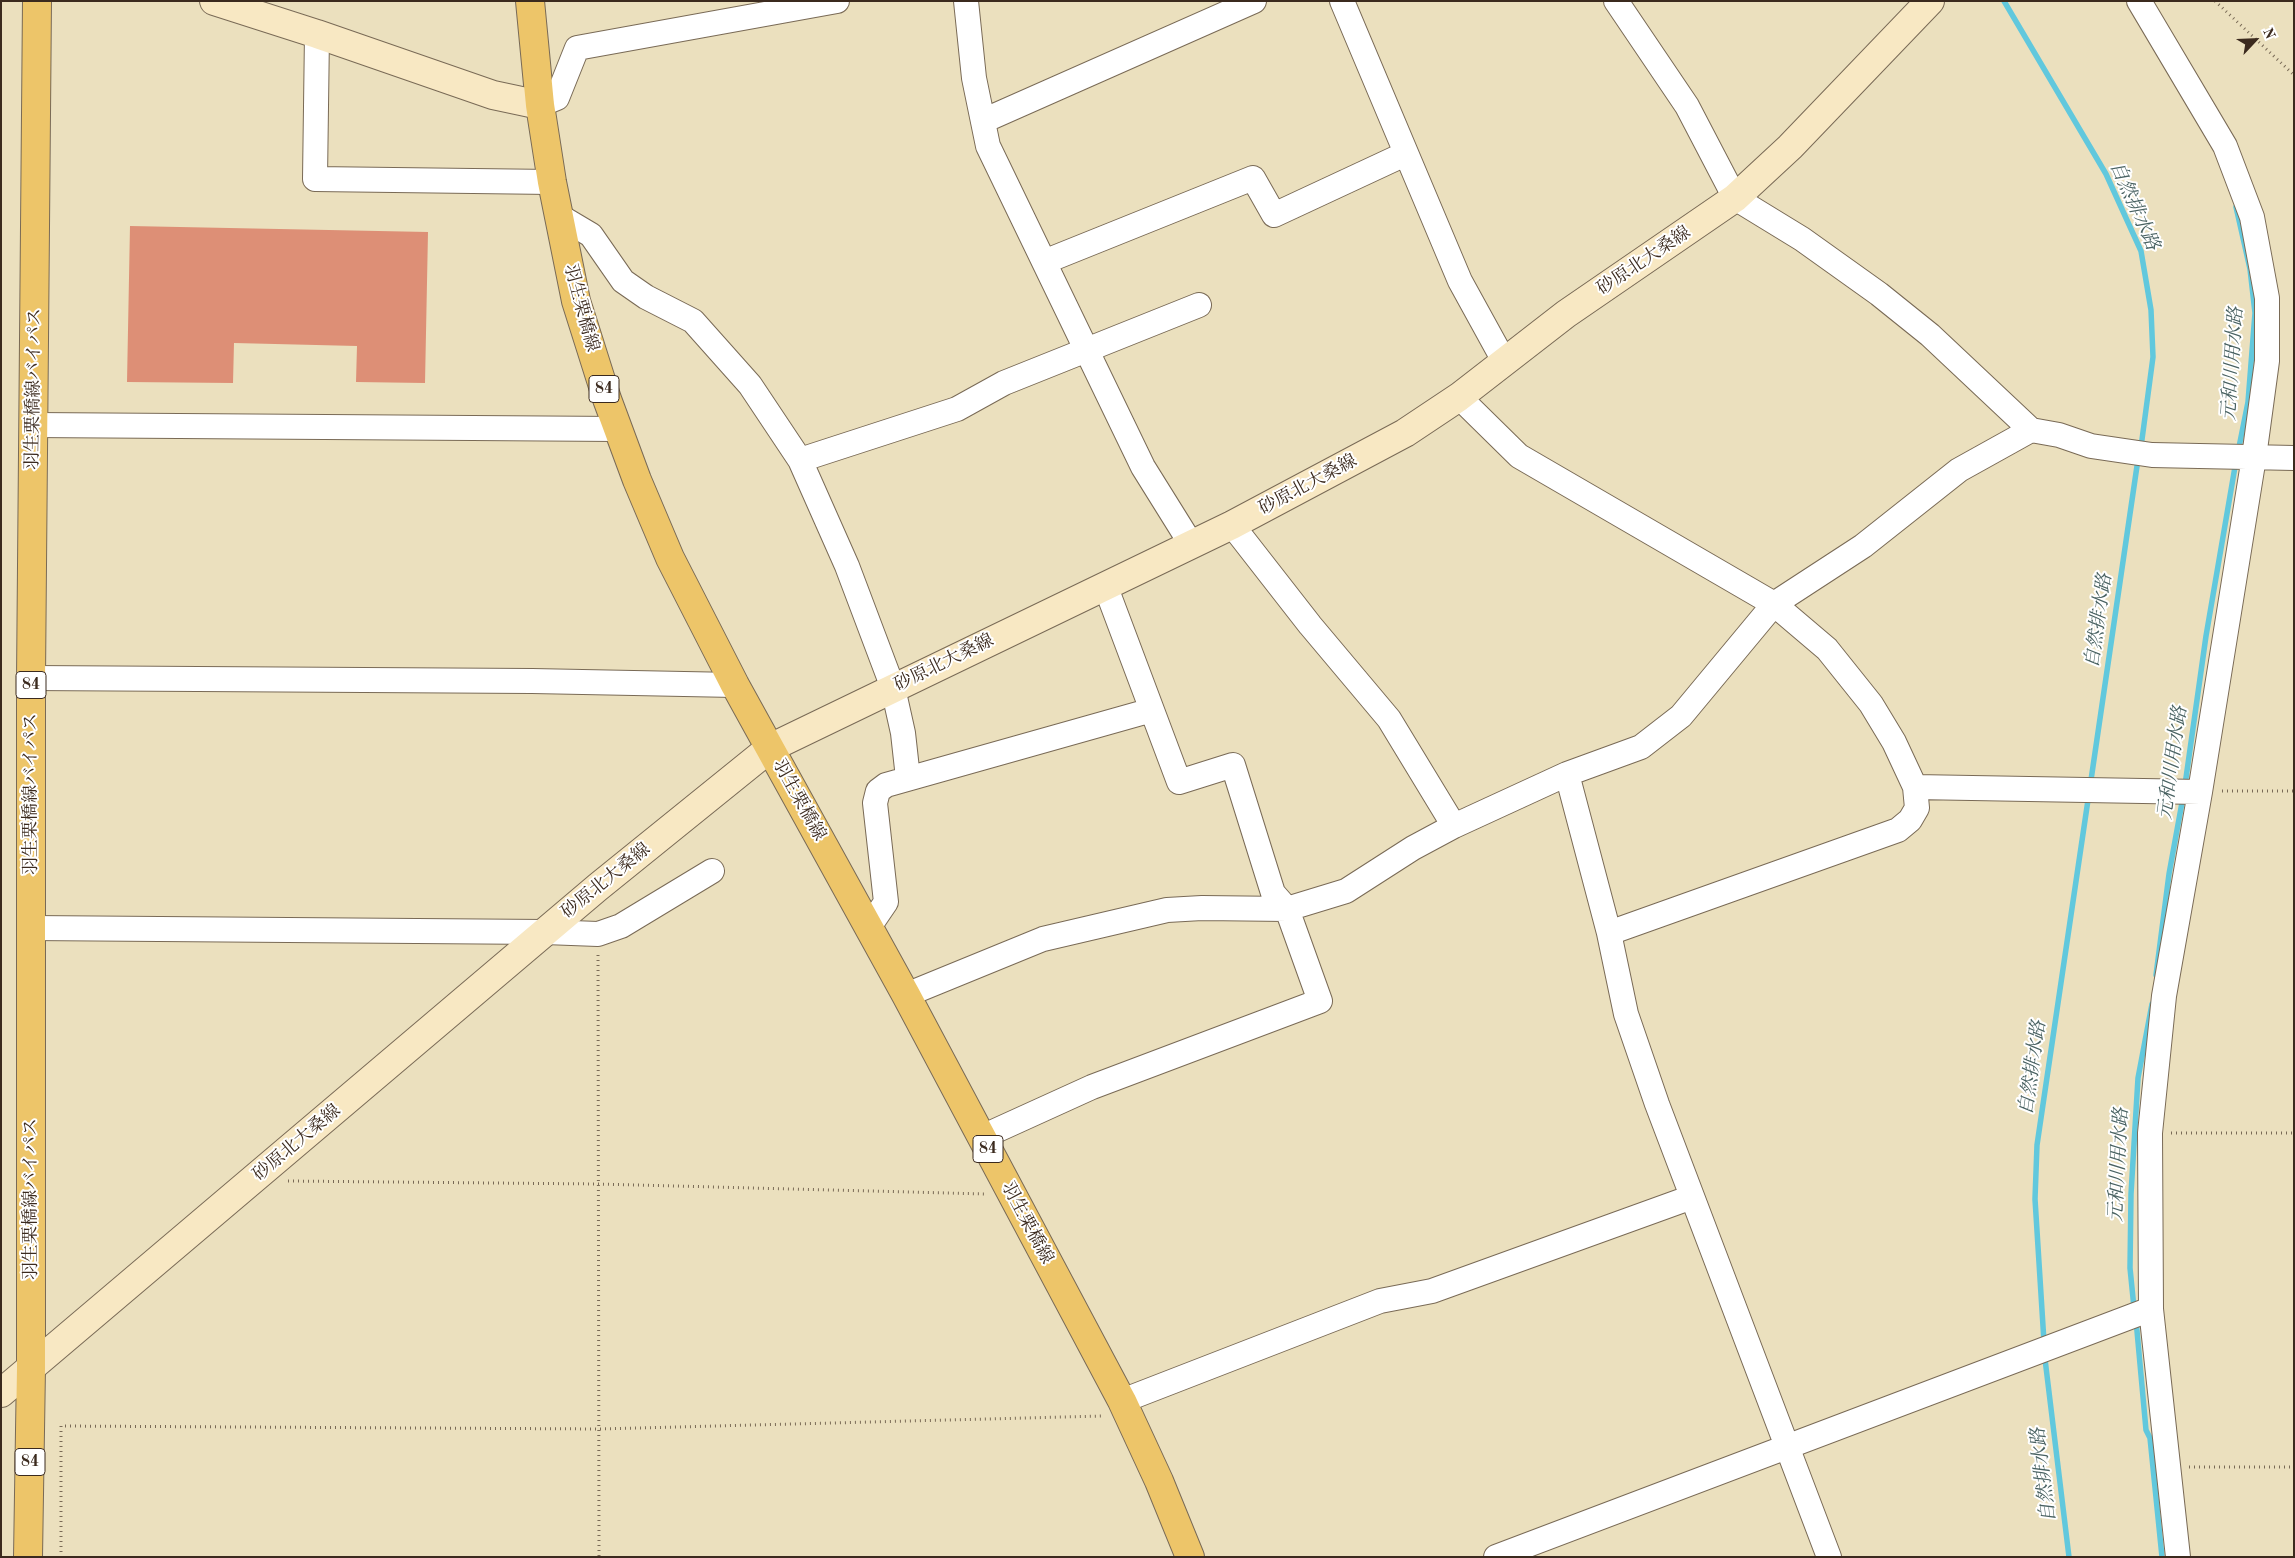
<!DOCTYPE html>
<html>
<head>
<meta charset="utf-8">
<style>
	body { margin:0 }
	#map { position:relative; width:2295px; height:1558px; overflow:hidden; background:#ebe0be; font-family:"Old Standard TT",serif }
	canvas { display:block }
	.frame { position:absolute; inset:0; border:2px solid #3b2a1e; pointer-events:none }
	.north { position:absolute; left:2230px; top:15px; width:50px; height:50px; -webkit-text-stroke:4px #fff; paint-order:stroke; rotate:65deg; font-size:14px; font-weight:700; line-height:20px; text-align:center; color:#3b2a1e }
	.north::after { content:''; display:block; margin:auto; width:18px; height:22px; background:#3b2a1e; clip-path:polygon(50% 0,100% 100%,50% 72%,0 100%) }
</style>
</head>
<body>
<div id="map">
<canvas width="2295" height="1558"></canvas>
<div class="frame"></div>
<div class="north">N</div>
</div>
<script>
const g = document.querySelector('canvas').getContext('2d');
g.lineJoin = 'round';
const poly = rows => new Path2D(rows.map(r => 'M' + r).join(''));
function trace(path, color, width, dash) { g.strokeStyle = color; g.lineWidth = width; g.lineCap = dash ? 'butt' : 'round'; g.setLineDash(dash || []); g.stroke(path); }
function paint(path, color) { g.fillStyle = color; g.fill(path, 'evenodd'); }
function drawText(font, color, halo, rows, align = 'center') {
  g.font = font + ' "Old Standard TT","Noto Serif JP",serif'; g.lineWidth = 4; g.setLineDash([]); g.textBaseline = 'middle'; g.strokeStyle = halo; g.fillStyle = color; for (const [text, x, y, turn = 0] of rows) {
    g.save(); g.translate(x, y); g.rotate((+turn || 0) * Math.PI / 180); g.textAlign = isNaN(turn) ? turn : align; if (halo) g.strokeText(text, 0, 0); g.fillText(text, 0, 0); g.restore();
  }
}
trace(poly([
	[2004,1,2106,174,2141,251,2151,310,2153,357,2141,447],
	[2236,207,2250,269,2255,313,2248,402,2238,452],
	[2091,780,2137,466],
	[2185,785,2206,636,2236,461],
	[2156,975,2169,874,2183,797],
	[2134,1308,2130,1268,2131,1194,2138,1078,2152,1004],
	[2136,1320,2146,1430,2150,1438,2162,1557],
	[2044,1342,2035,1199,2037,1145,2088,800],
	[2045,1359,2069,1557]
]), '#61c8dd', 5.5);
paint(poly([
	[130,226,428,232,425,383,356,382,357,346,234,343,233,383,127,382]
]), '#dd8f76');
const street = poly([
	[966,1,974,78,988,146,1143,467,1191,544],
	[1342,1,1460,281,1504,361],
	[1616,1,1687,106,1735,198,1802,239,1879,294,1930,335,2031,430,2059,435,2091,446,2152,455,2294,458],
	[2139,1,2225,146,2252,217,2267,298,2267,361,2254,457,2200,792,2164,996,2150,1133,2151,1309,2178,1557],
	[317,34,315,179,552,182],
	[540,105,557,98,577,48,837,1],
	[983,121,1254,1],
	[559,216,591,235,623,281,646,297,693,321,750,385,800,460,847,566,893,688,903,733,908,778],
	[1044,262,1253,178,1274,215,1405,154],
	[1459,397,1519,456,1774,604,1827,649,1871,704,1894,742,1915,787,2200,792],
	[33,425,618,429],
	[800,460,957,409,1004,383,1199,305],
	[1232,525,1310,625,1389,719,1454,826],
	[31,678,532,681,735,685],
	[1567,774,1609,933,1626,1014,1657,1104,1829,1557],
	[869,927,886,902,875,803,878,791,886,785,1152,710],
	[31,928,545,932,598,934,621,926,712,871],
	[1609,933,1898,830,1910,820,1917,808,1915,787],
	[906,995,1043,939,1167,910,1202,908,1287,909,1346,891,1413,848,1454,826,1567,774,1641,747,1681,716,1774,604,1863,546,1959,470,2031,430],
	[982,1137,1092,1087,1320,1001,1287,909,1273,893,1233,765,1179,782,1105,585],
	[1122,1401,1380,1301,1432,1291,1692,1197],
	[1496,1557,2151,1309]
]);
const secondary = poly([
	[214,1,317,34,493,95,540,105],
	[1,1393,598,887,770,748,1232,525,1405,433,1459,397,1566,314,1735,198,1790,147,1930,1]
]);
const primary = poly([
	[530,1,540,105,552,182,576,301,607,399,637,480,670,558,735,685,906,995,1122,1401,1159,1481,1190,1557],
	[28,1557,31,1368,31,678,37,1]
]);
trace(street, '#796a56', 26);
trace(secondary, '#796a56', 30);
trace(primary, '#796a56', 30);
trace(poly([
	[2215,1,2294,75],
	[2222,791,2294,791],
	[598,955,599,1557],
	[2171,1133,2294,1133],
	[288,1181,597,1184,987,1194],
	[2189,1467,2294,1467],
	[61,1557,61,1426,599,1429,1103,1416]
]), '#796a56', 3, [1, 4]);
trace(street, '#fff', 24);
trace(secondary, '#f8e8c3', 28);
trace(primary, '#edc569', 28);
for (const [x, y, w] of [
	[604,389,30],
	[31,685,30],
	[988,1149,30],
	[30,1462,30]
]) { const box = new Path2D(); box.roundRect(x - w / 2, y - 13.5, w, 27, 4); g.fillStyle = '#fff'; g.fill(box); trace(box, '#3b2a1e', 1); }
drawText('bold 16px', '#3b2a1e', null, [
	["84",604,389],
	["84",31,685],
	["84",988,1149],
	["84",30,1462]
]);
drawText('18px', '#3b2a1e', '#fff', [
	["砂原北大桑線",1644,261,-34],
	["羽生栗橋線",581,308,75],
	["羽生栗橋線バイパス",34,389,-89],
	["砂原北大桑線",1308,485,-28],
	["砂原北大桑線",944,663,-26],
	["羽生栗橋線バイパス",31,794,-90],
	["羽生栗橋線",799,800,61],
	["砂原北大桑線",606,881,-39],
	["砂原北大桑線",297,1143,-40],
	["羽生栗橋線バイパス",31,1199,-90],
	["羽生栗橋線",1027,1223,62]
]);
drawText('italic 19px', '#486161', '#fff', [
	["自然排水路",2134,206,66],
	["元和川用水路",2233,364,-86],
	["自然排水路",2099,621,-82],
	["元和川用水路",2173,763,-82],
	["自然排水路",2033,1068,-82],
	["元和川用水路",2119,1165,-87],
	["自然排水路",2044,1475,-97]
]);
</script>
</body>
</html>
